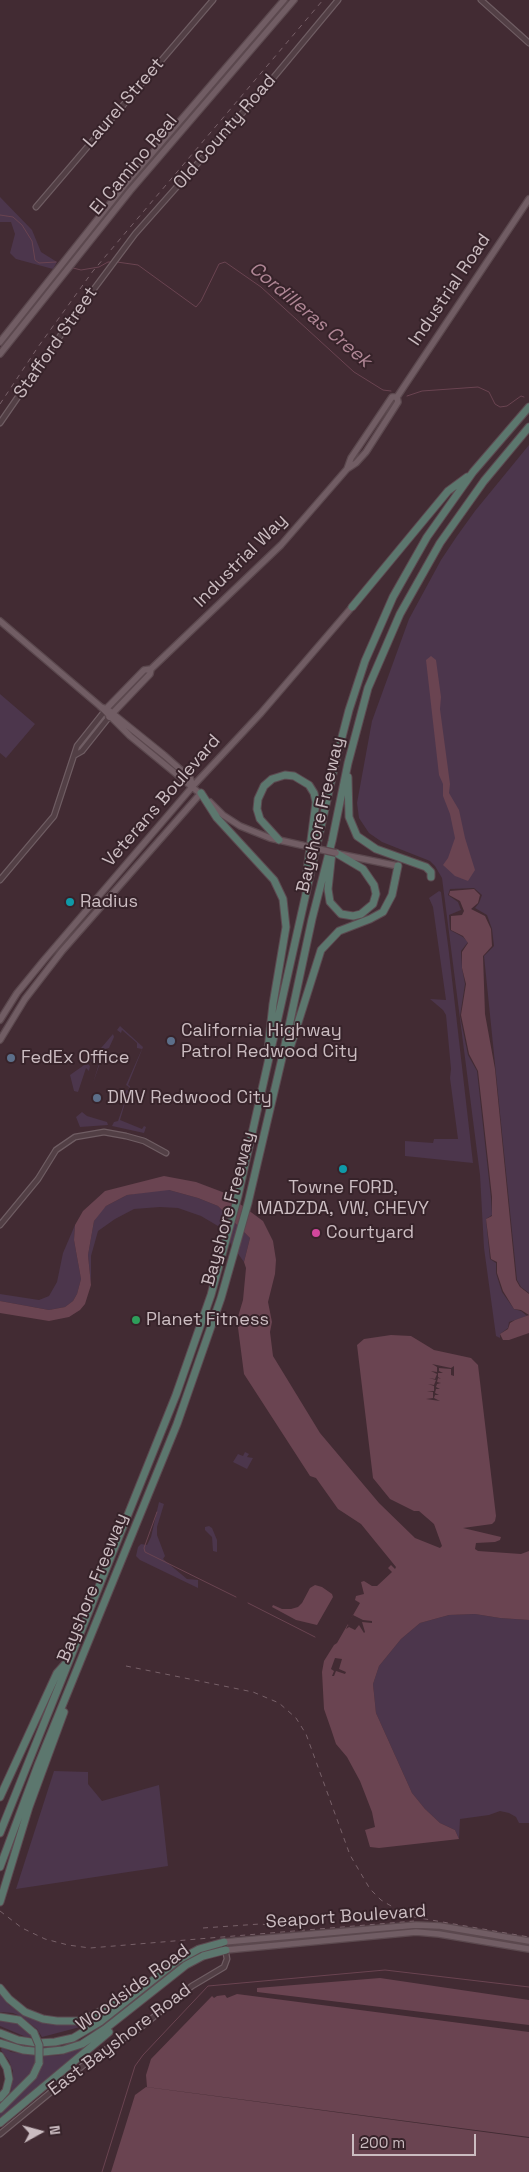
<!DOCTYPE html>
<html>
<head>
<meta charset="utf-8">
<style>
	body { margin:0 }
	#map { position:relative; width:529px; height:2172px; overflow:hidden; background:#422b33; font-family:"Space Grotesk",sans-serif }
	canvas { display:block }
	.north { position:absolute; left:15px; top:2107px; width:50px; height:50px; -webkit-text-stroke:4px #37232a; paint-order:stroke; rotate:83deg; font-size:14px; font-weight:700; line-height:20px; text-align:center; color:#cbbcc1 }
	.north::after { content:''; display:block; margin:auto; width:18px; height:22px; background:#cbbcc1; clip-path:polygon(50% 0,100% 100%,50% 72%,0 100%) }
	.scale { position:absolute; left:352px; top:2134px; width:124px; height:22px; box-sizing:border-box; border:2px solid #cbbcc1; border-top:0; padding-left:6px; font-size:15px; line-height:18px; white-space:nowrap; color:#cbbcc1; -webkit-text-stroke:4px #37232a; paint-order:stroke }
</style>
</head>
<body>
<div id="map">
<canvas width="529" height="2172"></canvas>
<div class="north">N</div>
<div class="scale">200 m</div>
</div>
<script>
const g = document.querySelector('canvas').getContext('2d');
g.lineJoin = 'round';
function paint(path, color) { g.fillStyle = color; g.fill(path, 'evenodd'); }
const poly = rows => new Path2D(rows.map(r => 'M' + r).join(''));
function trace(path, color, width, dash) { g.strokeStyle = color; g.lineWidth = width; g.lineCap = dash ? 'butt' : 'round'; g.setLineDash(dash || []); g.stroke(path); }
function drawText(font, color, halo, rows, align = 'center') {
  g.font = font + ' "Space Grotesk",sans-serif'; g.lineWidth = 4; g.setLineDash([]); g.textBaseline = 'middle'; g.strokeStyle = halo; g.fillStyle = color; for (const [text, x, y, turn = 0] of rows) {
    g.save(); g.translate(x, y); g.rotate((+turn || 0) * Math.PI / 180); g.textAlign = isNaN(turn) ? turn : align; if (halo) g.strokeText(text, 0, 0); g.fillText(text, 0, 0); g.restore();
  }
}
paint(poly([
	[0,197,32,230,41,252,57,262,53,269,16,259,10,253,15,234,11,222,0,222],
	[529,445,529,1293,521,1287,517,1280,484,956,494,946,492,929,487,915,475,908,479,903,482,895,474,888,450,889,448,895,458,902,461,910,449,915,450,930,463,937,468,942,461,951,462,968,465,984,460,1016,468,1055,477,1071,491,1198,492,1215,486,1219,490,1259,496,1263,496,1273,502,1292,514,1309,521,1311,527,1316,509,1322,508,1328,500,1334,500,1338,496,1336,484,1248,480,1175,442,878,435,866,430,861,382,842,369,833,359,818,357,803,372,721,409,619,441,560,457,536,475,511],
	[0,694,35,724,6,758,0,753],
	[439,891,441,892,449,953,473,1163,405,1156,405,1141,433,1143,434,1139,458,1139,450,1078,451,1069,446,1015,443,1010,430,999,446,1000,433,907,429,898],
	[120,1026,143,1047,128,1085,130,1086,120,1120,142,1129,144,1126,146,1127,144,1133,112,1126,114,1122,118,1121,126,1098,122,1097,124,1091,128,1090,129,1087,126,1085,142,1049,137,1048,137,1043,122,1030,121,1033,117,1030],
	[113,1034,114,1037,109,1048,105,1049,93,1083,101,1057,98,1056,93,1062,90,1061],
	[87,1063,90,1066,89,1071,86,1068,78,1092,74,1091,70,1075],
	[82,1112,87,1116,107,1122,108,1125,80,1127,76,1117],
	[160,1190,169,1190,198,1198,218,1206,250,1238,244,1262,218,1226,201,1216,178,1208,160,1207,134,1209,115,1219,98,1231,91,1256,91,1285,88,1255,94,1221,99,1213,106,1206,127,1195],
	[75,1225,74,1240,81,1279,77,1294,73,1301,65,1307,49,1310,0,1301,0,1294,39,1300,49,1296,57,1282,63,1253],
	[245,1452,249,1454,247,1457,253,1458,247,1469,233,1462,238,1454,243,1456],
	[159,1502,164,1504,157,1527,157,1535,165,1556,163,1559,187,1579,198,1580,198,1588,140,1560,136,1556,138,1547,141,1544,147,1545,151,1537],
	[209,1526,212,1528,217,1540,217,1552,213,1551,212,1537,205,1530,205,1527],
	[475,1614,500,1618,529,1620,529,1823,519,1823,516,1817,509,1813,500,1811,489,1815,460,1819,459,1839,455,1830,440,1823,425,1809,412,1793,376,1713,373,1684,379,1666,401,1639,420,1623,449,1615],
	[54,1771,88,1772,88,1784,102,1801,159,1785,168,1866,16,1889],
	[0,1994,9,2005,37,2021,54,2023,92,2019,93,2020,80,2027,42,2037,37,2029,22,2017,13,2013,0,2012],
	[0,2019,13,2020,35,2037,26,2037,0,2026],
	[82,2046,84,2049,0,2119,0,2112,34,2079,41,2068,44,2056,61,2055],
	[2,2047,11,2052,37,2055,34,2070,7,2097,11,2091,13,2071,9,2061,1,2050]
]), '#4c364c');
paint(poly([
	[431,656,436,660,441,697,440,709,450,784,449,793,459,810,465,838,475,870,468,881,455,876,443,865,448,858,455,838,450,814,443,796,443,784,439,775,426,660],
	[474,889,480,895,478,903,471,909,485,916,491,929,492,946,483,956,485,1014,495,1069,516,1280,520,1287,529,1294,529,1333,509,1340,503,1340,500,1334,508,1329,510,1323,515,1320,529,1315,521,1310,514,1309,503,1291,497,1273,497,1262,491,1259,486,1219,492,1216,492,1197,478,1071,469,1054,461,1015,466,984,462,968,462,952,468,943,463,936,451,930,451,916,462,915,464,911,460,901,449,895,450,891],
	[164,1176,196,1182,225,1193,263,1221,273,1241,276,1260,275,1274,268,1302,272,1322,270,1332,273,1356,320,1433,379,1503,415,1538,440,1548,442,1546,434,1524,419,1511,414,1511,390,1499,373,1478,357,1345,364,1339,391,1335,411,1336,434,1350,471,1358,478,1365,496,1516,495,1521,492,1524,463,1528,501,1537,500,1540,495,1542,476,1543,475,1549,478,1551,521,1554,529,1551,529,1620,500,1618,475,1614,449,1615,420,1623,401,1639,379,1666,373,1684,376,1713,412,1793,425,1809,440,1823,455,1830,459,1839,379,1848,370,1847,365,1830,375,1827,372,1812,360,1781,347,1757,336,1744,331,1729,324,1709,322,1672,324,1661,334,1645,337,1643,360,1603,355,1600,356,1596,364,1594,361,1582,364,1581,372,1586,377,1586,392,1572,388,1568,391,1565,395,1569,396,1567,361,1524,338,1509,316,1478,310,1476,244,1374,237,1320,243,1300,246,1268,244,1262,250,1238,218,1206,198,1198,169,1190,127,1195,106,1206,94,1221,88,1255,91,1285,85,1304,80,1310,69,1317,49,1321,0,1313,0,1301,49,1310,65,1307,73,1301,77,1294,81,1279,74,1240,75,1225,83,1211,105,1191],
	[315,1585,322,1587,332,1594,333,1597,317,1625,296,1620,272,1607,273,1605,282,1609,291,1609,298,1607,302,1603,310,1588],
	[380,1978,529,2000,529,2025,257,1992,257,1988],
	[237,1994,529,2032,529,2137,147,2087,146,2075,151,2059,212,1996,214,1998,217,1996,225,1995,227,1998],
	[146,2087,529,2138,529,2172,111,2172,135,2095]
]), '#6a4451');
paint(poly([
	[432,1364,451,1368,454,1366,454,1376,451,1375,451,1369,439,1368,439,1371,443,1373,438,1373,438,1377,441,1379,438,1378,437,1382,441,1383,437,1384,436,1387,440,1389,436,1389,435,1393,439,1395,435,1395,434,1398,440,1401,426,1399,433,1398,433,1392,427,1391,434,1391,434,1386,428,1384,434,1385,436,1380,429,1378,435,1379,437,1374,431,1371,437,1372,437,1367],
	[353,1615,363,1620,372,1621,372,1623,362,1622,365,1632,364,1633,359,1625,355,1630,349,1627,346,1629,348,1625,350,1626,347,1624],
	[335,1658,342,1659,339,1669,346,1672,345,1674,336,1671,334,1676,332,1676,334,1671,331,1669]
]), '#422b33');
trace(poly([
	[0,215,13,217,22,225,32,241,35,260,39,263,56,262],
	[117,262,138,265,196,307,201,301,219,264,225,262,261,287,354,372,383,390,391,391],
	[73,268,81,270,99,267,108,262,113,262],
	[407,396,422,391,478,387,489,392,495,404,500,407,507,406,521,396,524,397],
	[157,1512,144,1548,145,1552,236,1597],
	[248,1603,315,1637],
	[102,2172,135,2066,143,2055,208,1986,385,1970,529,1987]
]), '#6a4451', 1);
const minor = poly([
	[481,0,529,43],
	[36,207,213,0],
	[0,423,76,313,135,234,269,83,338,0],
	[75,755,82,751,109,717],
	[0,880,54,816,77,746,104,712],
	[0,1225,38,1179,56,1150,75,1137,104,1132,126,1136,144,1141,166,1153],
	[0,2134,91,2059,140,2028,192,1986,224,1967,227,1959,224,1942]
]);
const major = poly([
	[0,342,124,186,284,0],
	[0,354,130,191,294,0],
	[347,469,351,458,392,397,397,397],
	[0,621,101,707,130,736,203,796],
	[101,707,107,709,164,755,190,778,193,786],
	[105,710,144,670,151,669],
	[109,717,150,674,151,669,281,545,347,469,356,463,366,452,398,402,397,397,529,199],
	[210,802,223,815,240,826,270,838,301,845],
	[339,854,398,866],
	[0,1020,17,993,44,960,193,786,261,713,352,607],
	[0,1040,25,999,62,951,201,793],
	[224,1942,416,1925,440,1926,529,1941],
	[226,1950,416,1932,439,1934,529,1949]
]);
const highway = poly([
	[352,607,448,491,467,477],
	[348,777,349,817,357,836,376,849,426,867,431,872,431,877],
	[201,793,217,818,274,880,283,899,286,927,273,1004,268,1049],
	[279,840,260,819,257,809,258,799,264,786,272,779,285,775,294,776,309,785,314,793,316,802,306,878],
	[332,852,328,889,330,902,341,914,353,916,361,914,373,904,376,894,374,885,363,869,336,853],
	[284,1053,291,1045,321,950,339,931,370,919,383,912,392,895,398,866],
	[0,1797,57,1673,65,1664],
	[0,1833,176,1395,211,1295,238,1196,336,760,349,710,365,661,393,597,427,537,473,472,529,407],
	[0,1867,38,1765,177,1424,221,1298,248,1203,283,1054,312,919,332,841,348,763,368,688,400,614,440,543,484,481,529,427],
	[0,1902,29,1807,64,1712],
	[0,1988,9,1999,25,2012,43,2019,57,2021,77,2021,90,2017,127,1997],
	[0,2017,19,2020,34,2033],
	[0,2033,18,2040,37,2043,55,2042,73,2038,100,2022,177,1961,199,1949,224,1942],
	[0,2043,23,2050,43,2052,63,2050,82,2044,105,2029,186,1965,203,1956,226,1950],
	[0,2056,7,2068,9,2079,6,2091,0,2098],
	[0,2109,33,2076,39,2063],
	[0,2123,109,2032]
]);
trace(minor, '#6f5d63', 7);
trace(major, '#5b484e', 8);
trace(highway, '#5c4950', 9);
trace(minor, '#523f45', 4.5);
trace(major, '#715d64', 5.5);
trace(highway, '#5c776e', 7);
trace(poly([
	[0,404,38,347,93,271,323,0],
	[126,1666,253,1692,279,1703,296,1718,306,1734,350,1855,370,1889,381,1900,408,1916,529,1937],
	[0,1911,22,1928,45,1939,68,1945,90,1948,414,1921],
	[203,1928,260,1924,286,1927]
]), '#786169', 1, [5, 5]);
const majorBridge = poly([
	[301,845,336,853]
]);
const highwayBridge = poly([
	[34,2033,39,2045,39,2063]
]);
trace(majorBridge, '#5b484e', 8, []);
trace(highwayBridge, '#5c4950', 9, []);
trace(majorBridge, '#715d64', 5.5);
trace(highwayBridge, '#5c776e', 7);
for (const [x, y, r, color] of [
	[70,902,5,"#0f9aa8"],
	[171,1041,5,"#5c6f8a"],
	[11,1058,5,"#5c6f8a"],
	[97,1098,5,"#5c6f8a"],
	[343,1169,5,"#0f9aa8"],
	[316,1233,5,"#d1479c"],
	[136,1320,5,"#2e9e5b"]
]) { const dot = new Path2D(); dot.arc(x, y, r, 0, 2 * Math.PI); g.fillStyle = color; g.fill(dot); trace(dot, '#37232a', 2); }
drawText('18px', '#cbbcc1', '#37232a', [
	["Laurel Street",124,103,-49],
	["Old County Road",225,132,-49],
	["El Camino Real",134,165,-50],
	["Industrial Road",450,290,-56],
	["Stafford Street",56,343,-55],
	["Industrial Way",241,561,-45],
	["Veterans Boulevard",162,801,-49],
	["Bayshore Freeway",321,815,-77],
	["Bayshore Freeway",229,1209,-75],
	["Bayshore Freeway",93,1588,-68],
	["Seaport Boulevard",346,1917,-4],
	["Woodside Road",133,1988,-36],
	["East Bayshore Road",120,2040,-37]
]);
drawText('18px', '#cbbcc1', '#37232a', [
	["Radius",80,902],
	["California Highway",181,1031],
	["Patrol Redwood City",181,1052],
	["FedEx Office",21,1058],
	["DMV Redwood City",107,1098],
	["Towne FORD,",343,1188,"center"],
	["MADZDA, VW, CHEVY",343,1209,"center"],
	["Courtyard",326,1233],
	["Planet Fitness",146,1320]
], 'left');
drawText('italic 19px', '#af8695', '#37232a', [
	["Cordilleras Creek",310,315,40]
]);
</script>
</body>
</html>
